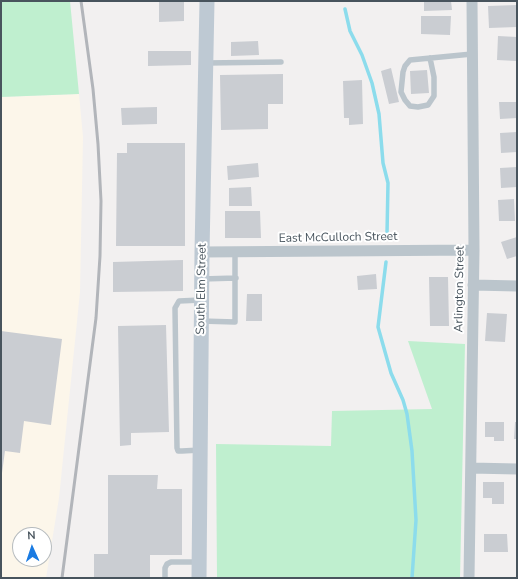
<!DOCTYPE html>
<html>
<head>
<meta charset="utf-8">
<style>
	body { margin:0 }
	#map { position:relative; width:518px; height:579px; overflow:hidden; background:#f2f0f0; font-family:"Nunito Sans",sans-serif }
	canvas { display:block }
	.frame { position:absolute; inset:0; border:2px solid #48545d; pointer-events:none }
	.north { position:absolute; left:12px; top:527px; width:40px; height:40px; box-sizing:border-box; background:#fff; border:1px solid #b6bbbe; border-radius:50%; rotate:357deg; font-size:11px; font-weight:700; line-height:16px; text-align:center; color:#48545d }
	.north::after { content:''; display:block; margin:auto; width:14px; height:18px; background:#1a7be2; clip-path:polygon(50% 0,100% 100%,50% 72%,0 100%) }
</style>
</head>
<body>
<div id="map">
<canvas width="518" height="579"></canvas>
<div class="frame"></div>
<div class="north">N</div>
</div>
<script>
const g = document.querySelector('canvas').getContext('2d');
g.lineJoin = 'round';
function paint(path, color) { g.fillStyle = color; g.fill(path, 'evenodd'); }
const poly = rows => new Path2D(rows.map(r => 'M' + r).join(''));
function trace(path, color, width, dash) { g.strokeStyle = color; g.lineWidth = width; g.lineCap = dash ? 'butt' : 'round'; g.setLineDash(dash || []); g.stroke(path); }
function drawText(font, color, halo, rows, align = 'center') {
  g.font = font + ' "Nunito Sans",sans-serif'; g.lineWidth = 4; g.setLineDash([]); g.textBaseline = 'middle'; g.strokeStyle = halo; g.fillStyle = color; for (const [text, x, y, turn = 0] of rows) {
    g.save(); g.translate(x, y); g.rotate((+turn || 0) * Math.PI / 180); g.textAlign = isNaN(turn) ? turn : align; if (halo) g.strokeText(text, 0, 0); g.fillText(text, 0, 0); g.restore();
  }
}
paint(poly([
	[79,94,83,137,80,292,59,498,46,578,1,578,1,97],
	[20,535,44,535,44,559,20,559]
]), '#fcf6ea');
paint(poly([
	[1,1,70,1,79,94,1,97],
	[408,341,465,344,460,578,217,578,216,444,331,446,332,411,432,409]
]), '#bfefcf');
trace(poly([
	[345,9,350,31,362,55,372,83,379,114,383,163,388,183,387,234],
	[386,262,378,327,391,373,403,400,407,414,412,451,416,520,412,578]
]), '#8cdcec', 3.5);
paint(poly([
	[159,1,184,1,184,21,159,22],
	[424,1,451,1,452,10,424,11],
	[517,5,517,27,489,28,488,6],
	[421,16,451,16,450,35,421,34],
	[498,36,517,37,516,61,497,60],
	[258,41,259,55,231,56,231,42],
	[148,51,191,51,191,65,148,66],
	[391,68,399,102,389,104,381,71],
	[427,70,429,93,411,94,410,71],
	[283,74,283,104,268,104,268,129,221,130,220,75],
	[362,80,363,124,349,125,349,118,344,118,343,81],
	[499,102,516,102,517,118,500,119],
	[157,107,157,124,122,125,121,108],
	[517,132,517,152,501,153,500,133],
	[127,143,185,143,185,246,116,246,117,153,127,153],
	[258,163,259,177,228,180,227,166],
	[517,167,517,187,501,188,500,168],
	[251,187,252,206,229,206,229,188],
	[514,199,515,221,499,221,498,200],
	[225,211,260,211,261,238,225,238],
	[517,237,517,256,507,259,501,242],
	[183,260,183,291,113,292,113,262],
	[376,274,377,289,358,290,357,276],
	[429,277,448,277,449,326,430,326],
	[247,294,262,294,262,321,246,321],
	[487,313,507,314,505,342,485,341],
	[166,325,169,432,131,433,131,445,120,446,118,326],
	[1,331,62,339,51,425,24,421,20,453,5,451,2,473],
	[485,422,504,422,504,441,494,441,494,437,485,437],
	[515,422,517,422,517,439,514,439],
	[108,475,158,475,157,489,182,489,182,555,150,555,150,578,94,578,94,554,108,554],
	[483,482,504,482,504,504,492,504,492,498,483,498],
	[484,534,507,534,508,552,484,552]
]), '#cacdd2');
trace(poly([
	[430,58,434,77,434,96,428,105,418,107,410,106,405,100,401,92,403,72,405,66,410,60,472,54],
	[206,63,281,62],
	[202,279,236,278],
	[201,321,235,322,235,252],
	[200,450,182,451,178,451,177,448,175,308,179,301,201,300],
	[165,578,165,568,167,564,171,562,199,562]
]), '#bbc5cc', 5.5);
trace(poly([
	[202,252,474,250],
	[473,285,517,286],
	[471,468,517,469],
	[469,578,474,250,472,1]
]), '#bbc5cc', 11);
trace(poly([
	[199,578,202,252,207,1]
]), '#bec9d3', 15);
trace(poly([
	[62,578,96,318,100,256,101,201,98,144,93,89,81,1]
]), '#b2b5ba', 3);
drawText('12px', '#48545d', '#fff', [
	["East McCulloch Street",338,238,-1],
	["South Elm Street",202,289,-89],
	["Arlington Street",460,289,-89]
]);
</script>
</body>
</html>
